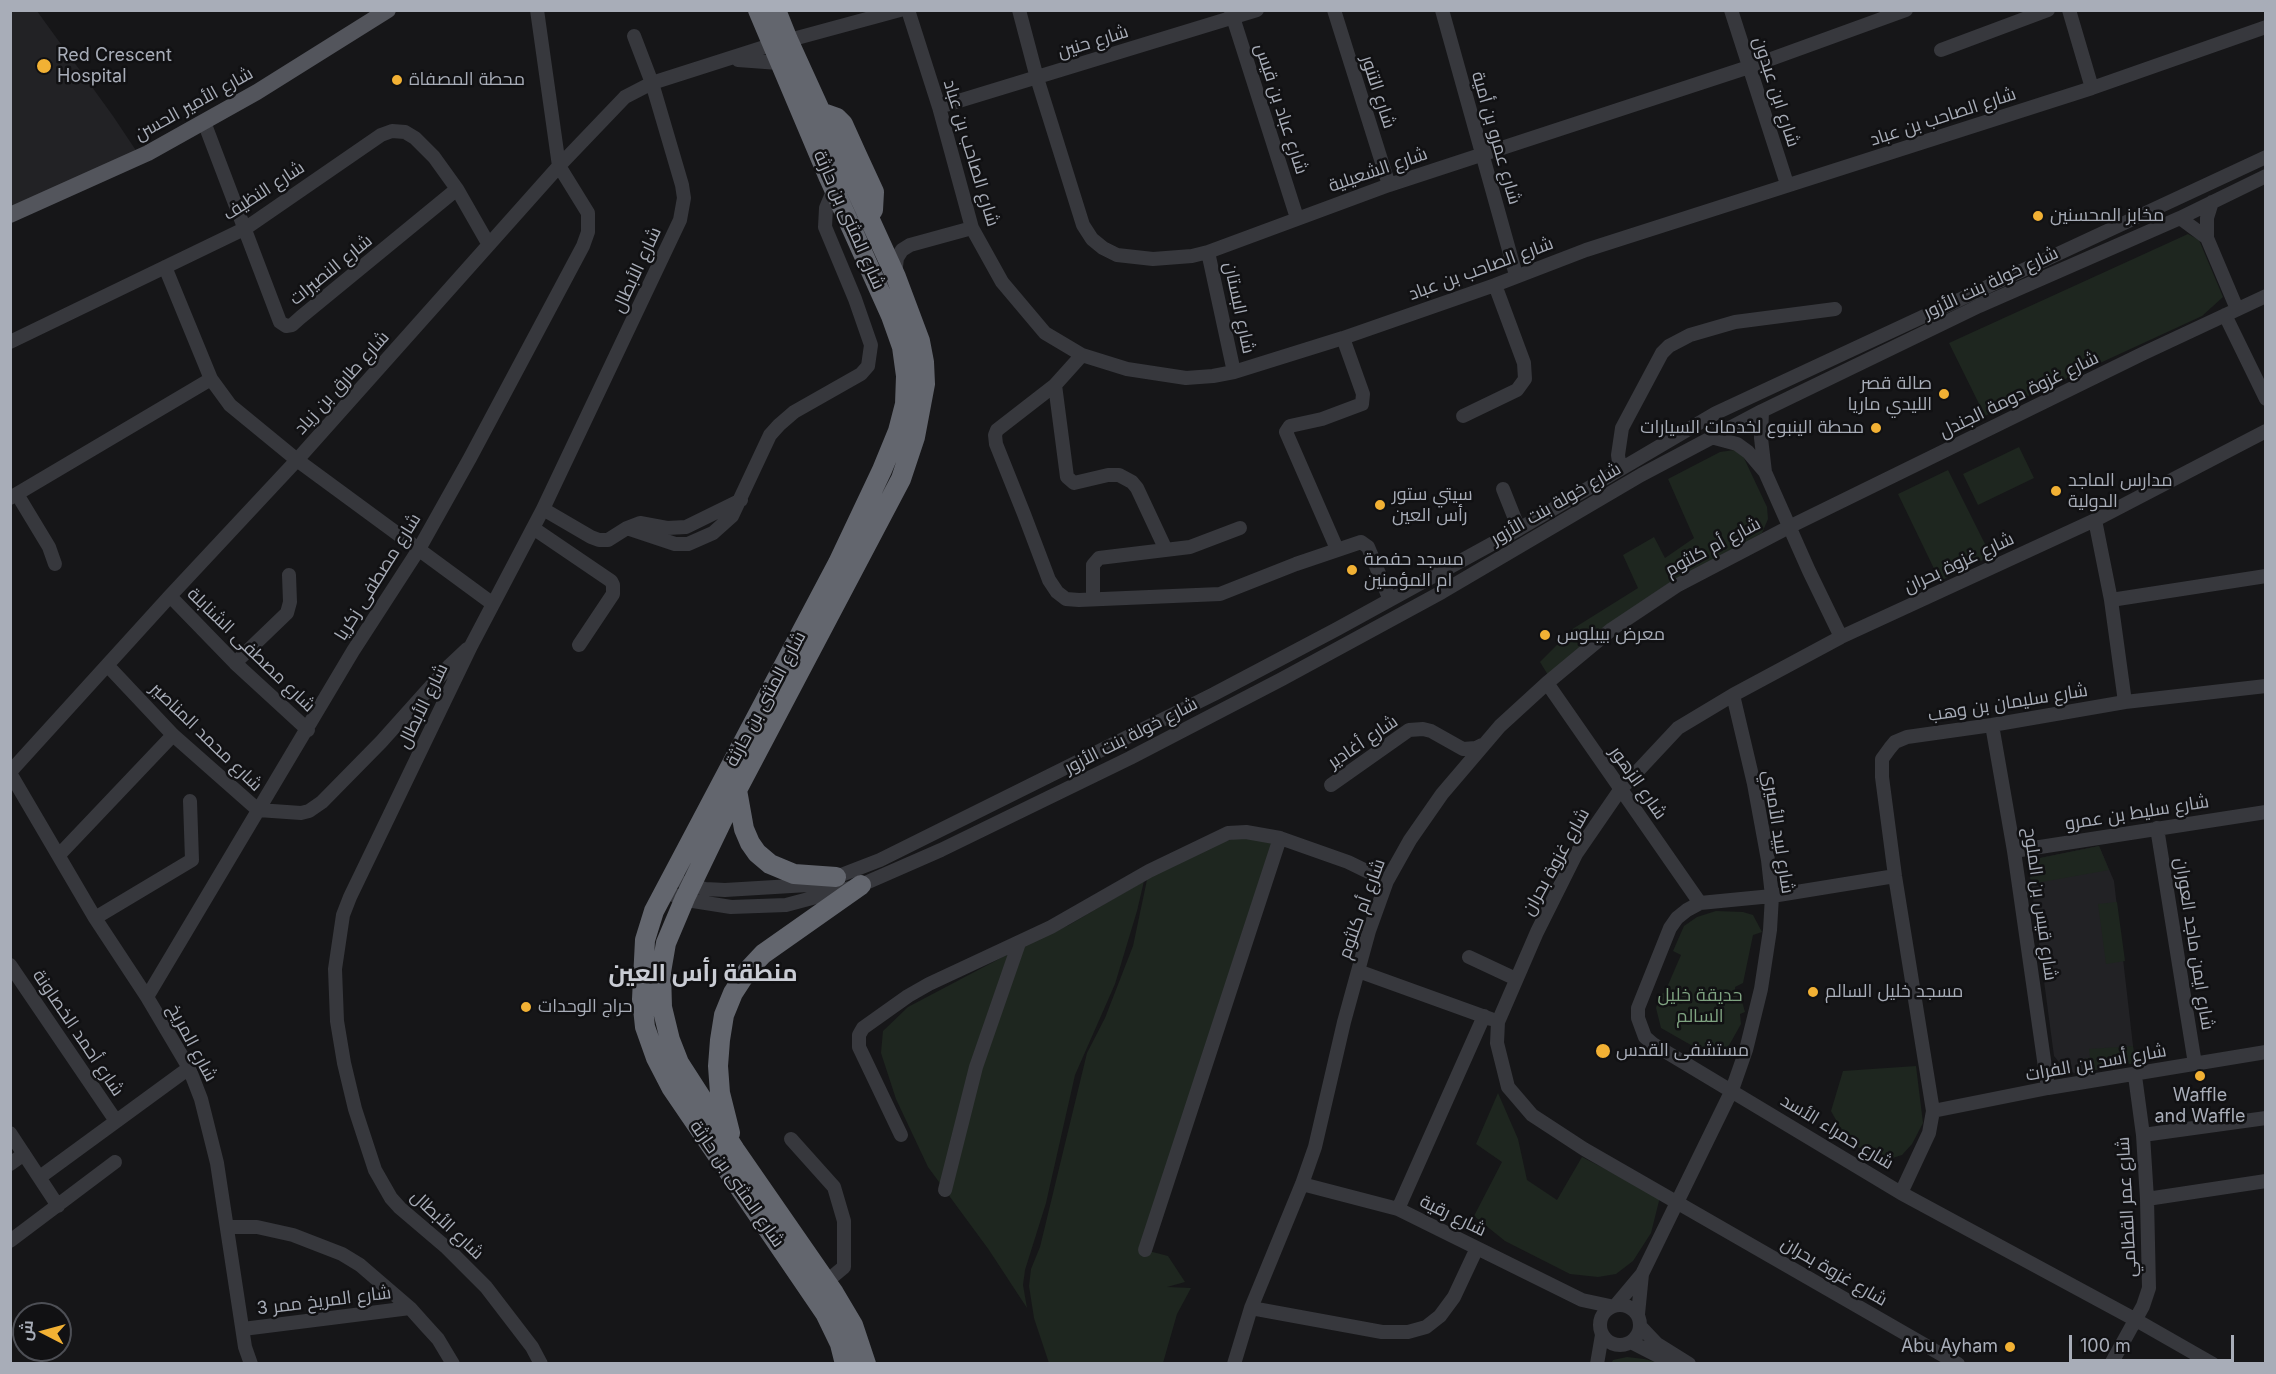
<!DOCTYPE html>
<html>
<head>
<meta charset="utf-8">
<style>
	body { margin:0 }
	#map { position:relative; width:2276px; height:1374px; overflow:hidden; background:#161618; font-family:Inter,Cairo,sans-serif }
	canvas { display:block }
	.frame { position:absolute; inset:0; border:12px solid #a8adb8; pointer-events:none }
	.north { position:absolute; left:12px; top:1302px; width:60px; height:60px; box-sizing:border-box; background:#111113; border:2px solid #4d4f55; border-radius:50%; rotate:276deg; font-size:16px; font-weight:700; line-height:24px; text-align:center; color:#a8adb8 }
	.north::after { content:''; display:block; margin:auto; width:21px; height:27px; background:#f2b134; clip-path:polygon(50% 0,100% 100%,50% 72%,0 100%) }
	.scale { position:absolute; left:2069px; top:1335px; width:165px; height:27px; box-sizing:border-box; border:3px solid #a8adb8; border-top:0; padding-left:8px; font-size:18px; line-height:21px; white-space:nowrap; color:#a8adb8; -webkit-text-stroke:4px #111113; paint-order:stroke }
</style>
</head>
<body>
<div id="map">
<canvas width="2276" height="1374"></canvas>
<div class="frame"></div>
<div class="north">ش</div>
<div class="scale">100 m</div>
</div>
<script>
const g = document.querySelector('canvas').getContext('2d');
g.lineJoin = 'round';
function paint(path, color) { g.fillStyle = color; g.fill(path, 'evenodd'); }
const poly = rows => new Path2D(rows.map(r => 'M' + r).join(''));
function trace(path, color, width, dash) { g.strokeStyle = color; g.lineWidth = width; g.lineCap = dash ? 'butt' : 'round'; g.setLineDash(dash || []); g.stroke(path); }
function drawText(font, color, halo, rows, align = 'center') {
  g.font = font + ' Inter,Cairo,sans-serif'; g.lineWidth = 5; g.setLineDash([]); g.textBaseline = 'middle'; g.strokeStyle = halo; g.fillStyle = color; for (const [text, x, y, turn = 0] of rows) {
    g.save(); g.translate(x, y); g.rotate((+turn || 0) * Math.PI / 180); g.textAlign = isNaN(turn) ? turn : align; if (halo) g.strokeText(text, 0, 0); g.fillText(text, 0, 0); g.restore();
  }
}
paint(poly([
	[10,11,37,11,113,116,137,152,10,211],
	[2099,846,2114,881,2135,1063,2074,1073,2064,1068,2054,1056,2030,876,2034,865,2040,858]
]), '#222225');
paint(poly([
	[2188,234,2199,240,2223,297,2202,316,1985,416,1949,343],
	[2019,447,2034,478,1978,505,1963,474],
	[1734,450,1743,456,1767,507,1768,519,1762,533,1725,553,1548,675,1540,662,1574,628,1638,588,1623,555,1654,537,1665,558,1694,538,1668,479,1720,452],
	[1948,470,1991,556,1940,581,1898,494],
	[1243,837,1273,842,1145,1250,1168,1256,1185,1282,1167,1287,1191,1288,1177,1314,1163,1363,1049,1363,1034,1318,1029,1286,1031,1269,1040,1247,1087,1053,1105,1018,1133,946,1148,875,1221,842],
	[2099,846,2109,870,2031,884,2030,876,2034,865,2040,858],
	[1144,881,1137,911,1115,984,1075,1075,1046,1203,1025,1270,1023,1285,1027,1308,989,1250,928,1167,896,1099,881,1053,883,1031,908,1007,1016,950,1069,925],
	[2117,902,2125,961,2106,964,2098,904],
	[1716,911,1743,912,1753,915,1762,932,1753,935,1743,983,1735,987,1735,990,1739,991,1745,1012,1740,1014,1741,1024,1727,1049,1712,1057,1661,1028,1656,1008,1660,995,1665,992,1681,955,1673,951,1684,926,1697,917],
	[2133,1046,2135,1063,2084,1072,2083,1059,2090,1058,2089,1049],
	[1916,1066,1923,1123,1912,1144,1902,1155,1886,1160,1873,1158,1846,1138,1831,1111,1843,1071],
	[1498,1093,1518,1139,1527,1180,1557,1200,1582,1157,1660,1197,1651,1233,1633,1261,1616,1274,1598,1277,1570,1274,1505,1241,1474,1216,1502,1162,1476,1144],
	[1627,1357,1644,1359,1661,1363,1611,1364,1613,1360]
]), '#1e261f');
trace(poly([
	[908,10,939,107,972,228,1002,282,1045,333,1082,355,1127,369,1186,378,1213,376,1234,372,1343,338,1495,285,1586,250,2092,88,2266,27],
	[1019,10,1037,78,1083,225,1092,239,1103,248,1117,255,1153,259,1192,256,1208,252,1389,185,1749,67,1906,10],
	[1334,10,1389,185],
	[1442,10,1516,275],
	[1731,10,1787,184],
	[2069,10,2092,88],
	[1231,11,1297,218],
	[1941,50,2048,10],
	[738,60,779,63],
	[939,107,1257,10],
	[204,122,280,322,286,326,292,325,301,317,457,189],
	[2212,202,2207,218,2207,238,2237,309],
	[2180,218,2207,238],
	[1208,252,1234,372],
	[165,267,211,379,230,405,297,460,493,604],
	[895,275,897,258,902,250,910,245,972,228],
	[2225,315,2266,399],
	[10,342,246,228,381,135,392,131,405,132,415,138,434,157,457,189,489,245],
	[1082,355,1055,385,997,430,995,435,996,444,1024,514,1049,580,1057,592,1066,599,1079,600,1220,594,1296,564,1361,542,1368,547,1390,600],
	[1055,385,1067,477,1074,483,1108,475,1119,475,1132,482,1137,488,1166,550],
	[1762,411,1761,438,1765,472,1809,571,1841,637],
	[1463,416,1517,390,1525,379,1524,363,1495,285],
	[1711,437,1737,444,1748,452,1765,472],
	[1620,469,1618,455,1622,428,1662,353,1669,346,1690,335,1735,322,1835,309],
	[1503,489,1519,529],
	[17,494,49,547,55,564],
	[10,498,211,379],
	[543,509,591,537,599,540,608,540,627,528,640,523,667,528,686,527,741,500],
	[2095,520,2111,600,2125,702],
	[533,528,611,581,613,585,613,594,579,645],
	[627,528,675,544,688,544,713,533,732,516,770,435,779,425,794,412,861,374,868,366,871,345,855,299,825,227,826,208,834,189],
	[1337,549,1286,432,1290,426,1322,419,1362,404,1363,394,1343,338],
	[170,596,235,663,308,730],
	[1093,599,1093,565,1099,558,1190,547,1240,528],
	[2111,600,2266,576],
	[235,663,287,613,290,602,289,575],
	[108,666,173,735,258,810,301,813,309,811,322,802,381,742,450,665,467,649],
	[1547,683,1700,903],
	[1992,725,2014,851,2048,1088],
	[10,772,170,596,297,460,559,166,625,97,652,83,771,45,900,10],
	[10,773,95,918,147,997,189,1068,201,1099,217,1163,245,1347,251,1364],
	[1331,785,1409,730,1423,729,1431,731,1463,749,1476,748,1482,745],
	[2157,828,2195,1064],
	[2014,851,2266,812],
	[59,855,173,735],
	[1895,876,1772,896,1700,903,1687,910,1677,918,1670,928,1638,1008,1638,1018,1645,1037,1653,1044,1901,1193,2136,1320,2213,1364],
	[684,883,705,889,725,890,808,885,836,877,880,860,1214,694,1337,629,1519,529,1716,413,2266,157],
	[664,892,693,901,731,907,786,905,861,885,941,850,1130,758,1282,679,1442,592,1641,475,1762,411,1979,306,2180,218,2266,176],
	[95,918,192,860,190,801],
	[1469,957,1516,979],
	[10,965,116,1121],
	[1358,971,1491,1019],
	[147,997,353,651,419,549,470,458,583,246,588,232,588,213,559,166,537,10],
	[1933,1111,2048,1088,2266,1052],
	[10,1133,58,1206],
	[901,1135,859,1047,859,1035,863,1028,908,996,929,984,1051,927,1149,871,1228,833,1246,832,1280,838,1348,862,1387,881],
	[2143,1135,2266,1118],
	[791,1139,834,1187,844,1221,844,1267,826,1282],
	[10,1164,24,1154],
	[40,1177,189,1068],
	[1302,1184,1398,1209,1582,1300,1610,1306],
	[945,1190,976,1067,1019,943],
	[1901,1193,1929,1133,1933,1111,1895,876,1882,777,1882,759,1890,748,1895,742,1907,737,1992,725,2125,702,2266,686],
	[2147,1199,2266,1181],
	[1398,1209,1484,1016],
	[227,1227,257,1227,293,1235,342,1254,360,1265,410,1308,427,1327,438,1339,453,1364],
	[10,1241,115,1162],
	[1145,1250,1280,838],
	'1600 1325a20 20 0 1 1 40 0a20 20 0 1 1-40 0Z',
	[1616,1305,1642,1274,1732,1090,1746,1050,1761,989,1770,930,1772,896,1768,860,1754,784,1733,695],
	[1251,1308,1382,1332,1408,1332,1426,1327,1440,1316,1454,1297,1477,1248],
	[1638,1314,1642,1274],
	[1640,1326,1657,1344,1689,1364],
	[243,1329,410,1308],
	[1631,1342,1666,1360],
	[541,1364,532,1347,486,1287,447,1248,400,1208,391,1198,375,1170,355,1109,344,1063,337,1021,335,969,343,915,350,897,471,646,543,509,680,220,684,198,682,185,652,83,634,36],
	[1234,1364,1251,1308,1302,1184,1315,1147,1344,1022,1369,931,1387,881,1410,840,1442,794,1500,726,1547,683,1612,629,1678,585,1789,527,2142,354,2266,296],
	[1597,1364,1602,1335],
	[1958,1364,1584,1149,1532,1115,1508,1087,1497,1043,1498,1022,1537,932,1576,854,1620,790,1678,728,1733,695,1841,637,2095,520,2266,431],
	[2111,1364,2143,1306,2149,1288,2147,1199,2143,1135,2135,1076]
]), '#37383d', 14);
trace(poly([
	[10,215,148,153,257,92,388,10]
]), '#53555c', 16);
trace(poly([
	[758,10,829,178,891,316,902,347,906,376,905,404,898,431,882,470,838,563,654,911,645,940,642,999,645,1027,656,1058,671,1087,825,1313,840,1344,845,1364],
	[776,10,788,40,896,277,920,341,924,362,925,384,915,437,901,479,737,790,685,898,666,943,661,972,662,1007,670,1040,679,1063,735,1150,834,1293,853,1325,866,1364],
	[820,112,837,118,843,124,857,155,874,192,873,210,868,217],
	[737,790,744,829,750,843,757,853,770,864,794,874,836,877],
	[730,1133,720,1093,718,1066,720,1040,724,1015,733,993,748,970,763,954,861,885]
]), '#63666e', 20);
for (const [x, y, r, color] of [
	[44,66,8,"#f2b134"],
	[397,80,6,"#f2b134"],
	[2038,216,6,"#f2b134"],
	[1944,394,6,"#f2b134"],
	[1876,428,6,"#f2b134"],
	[2056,491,6,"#f2b134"],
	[1380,505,6,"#f2b134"],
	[1352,570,6,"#f2b134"],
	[1545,635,6,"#f2b134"],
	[1813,992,6,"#f2b134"],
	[526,1007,6,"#f2b134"],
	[1603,1051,8,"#f2b134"],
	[2200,1076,6,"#f2b134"],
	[2010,1347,6,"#f2b134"]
]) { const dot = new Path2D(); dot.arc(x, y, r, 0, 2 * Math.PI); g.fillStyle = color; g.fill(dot); trace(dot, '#111113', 2); }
drawText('18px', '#a8adb8', '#111113', [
	["شارع حنين",1093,42,-17],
	["شارع التنور",1378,92,72],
	["شارع ابن عبدون",1776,92,72],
	["شارع الأمير الحسن",194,104,-29],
	["شارع عباد بن قيس",1281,109,72],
	["شارع الصاحب بن عباد",1943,117,-18],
	["شارع عمرو بن أمية",1496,138,74],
	["شارع الصاحب بن عباد",971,153,73],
	["شارع الشعيلية",1378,170,-19],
	["شارع النظيف",264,191,-33],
	["شارع المثنى بن حارثة",849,220,66],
	["شارع الصاحب بن عباد",1481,269,-20],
	["شارع النصيرات",331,270,-39],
	["شارع الأبطال",637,270,-65],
	["شارع خولة بنت الأزور",1991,283,-25],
	["شارع البستان",1239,308,78],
	["شارع طارق بن زياد",342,383,-48],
	["شارع غزوة دومة الجندل",2019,395,-26],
	["شارع خولة بنت الأزور",1556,504,-30],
	["شارع أم كلثوم",1713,547,-28],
	["شارع غزوة بحران",1959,563,-25],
	["شارع مصطفى زكريا",378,577,-58],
	["شارع مصطفى الشنابلة",251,650,44],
	["شارع المثنى بن حارثة",766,699,-62],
	["شارع سليمان بن وهب",2008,703,-9],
	["شارع الأبطال",423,706,-64],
	["شارع خولة بنت الأزور",1131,736,-27],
	["شارع محمد المناصير",206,737,44],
	["شارع أغادير",1363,742,-34],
	["شارع الزهور",1638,783,55],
	["شارع سليط بن عمرو",2137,813,-9],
	["شارع لبيد الأميري",1778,832,81],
	["شارع غزوة بحران",1556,862,-61],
	["شارع قيس بن الملوح",2040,904,82],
	["شارع أم كلثوم",1362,909,-70],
	["شارع ايمن ماجد العوران",2194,944,81],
	["شارع أحمد الخصاونة",78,1033,56],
	["شارع المريخ",192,1043,62],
	["شارع أسد بن الفرات",2096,1063,-10],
	["شارع حمراء الأسد",1837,1132,31],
	["شارع المثنى بن حارثة",737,1184,55],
	["شارع عمر القطامي",2127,1207,-93],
	["شارع رقية",1453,1216,26],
	["شارع الأبطال",447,1225,43],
	["شارع غزوة بحران",1834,1272,30],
	["شارع المريخ ممر 3",324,1301,-7]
]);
drawText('18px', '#a8adb8', '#111113', [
	["Red Crescent",57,56],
	["Hospital",57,77],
	["محطة المصفاة",409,80],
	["مخابز المحسنين",2050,216],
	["صالة قصر",1932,384,"right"],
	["الليدي ماريا",1932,405,"right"],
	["محطة الينبوع لخدمات السيارات",1864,428,"right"],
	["مدارس الماجد",2068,481],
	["الدولية",2068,502],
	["سيتي ستور",1392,495],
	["رأس العين",1392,516],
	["مسجد حفصة",1364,560],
	["ام المؤمنين",1364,581],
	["معرض بيبلوس",1557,635],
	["مسجد خليل السالم",1825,992],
	["حراج الوحدات",538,1007],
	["مستشفى القدس",1616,1051],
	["Waffle",2200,1096,"center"],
	["and Waffle",2200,1117,"center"],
	["Abu Ayham",1998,1347,"right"]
], 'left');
drawText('18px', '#7fa381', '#111113', [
	["حديقة خليل",1700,996],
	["السالم",1700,1017]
]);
drawText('bold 24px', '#c9ccd4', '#111113', [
	["منطقة رأس العين",703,974]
]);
</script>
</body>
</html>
